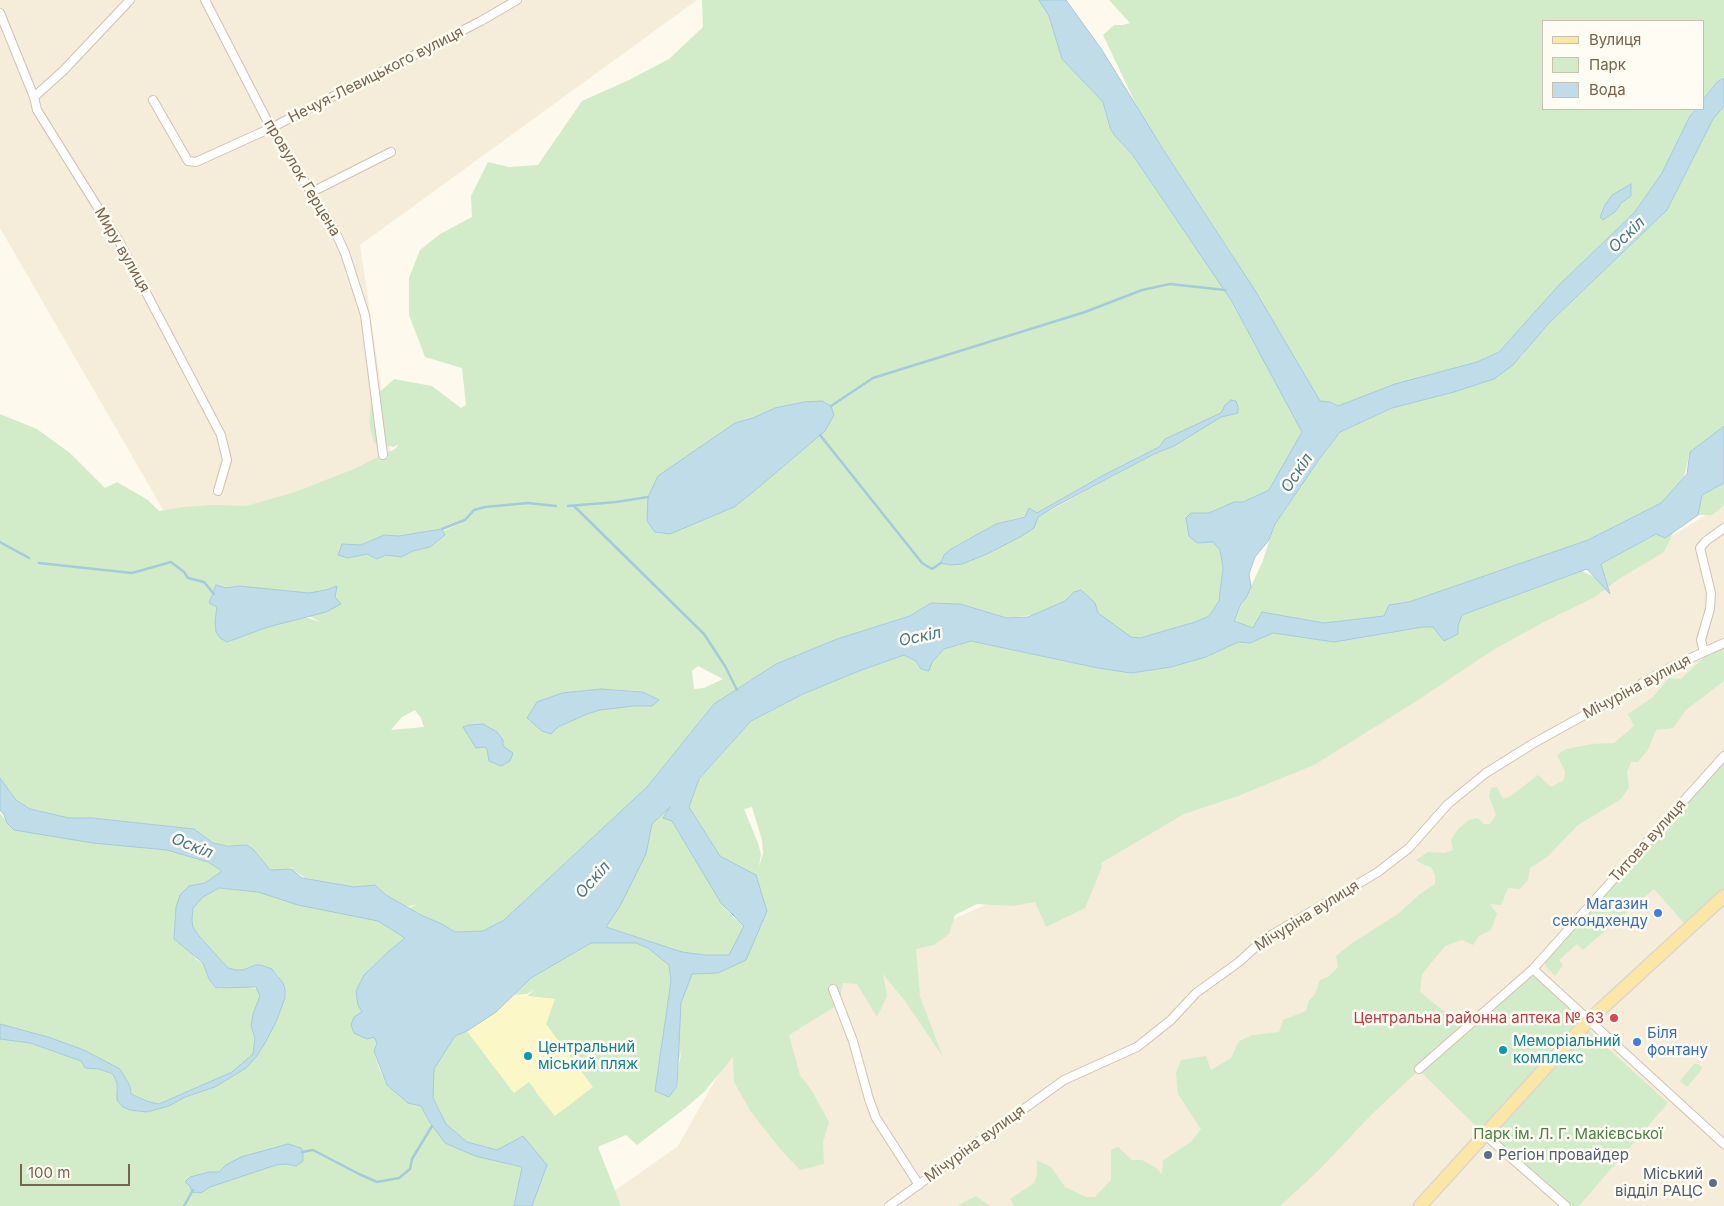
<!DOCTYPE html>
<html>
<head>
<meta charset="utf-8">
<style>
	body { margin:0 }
	#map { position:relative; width:1724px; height:1206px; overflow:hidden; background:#fdf9ec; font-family:Inter,sans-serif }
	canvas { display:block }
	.legend { position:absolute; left:1542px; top:20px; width:162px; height:90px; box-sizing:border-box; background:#fffcf3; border:1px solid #cabfb1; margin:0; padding:6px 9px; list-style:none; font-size:15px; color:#7a634d }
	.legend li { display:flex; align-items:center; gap:10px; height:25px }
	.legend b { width:25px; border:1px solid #cabfb1 }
	.scale { position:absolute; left:20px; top:1164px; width:110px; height:22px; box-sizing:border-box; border:2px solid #7a634d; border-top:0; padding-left:6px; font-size:15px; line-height:18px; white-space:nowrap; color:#7a634d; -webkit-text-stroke:4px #fffcf3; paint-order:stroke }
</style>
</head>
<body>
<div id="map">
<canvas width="1724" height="1206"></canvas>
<ul class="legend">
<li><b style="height:6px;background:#fbe7a5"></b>Вулиця</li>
<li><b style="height:14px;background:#d2ecc9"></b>Парк</li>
<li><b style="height:14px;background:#bfdce8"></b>Вода</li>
</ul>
<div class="scale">100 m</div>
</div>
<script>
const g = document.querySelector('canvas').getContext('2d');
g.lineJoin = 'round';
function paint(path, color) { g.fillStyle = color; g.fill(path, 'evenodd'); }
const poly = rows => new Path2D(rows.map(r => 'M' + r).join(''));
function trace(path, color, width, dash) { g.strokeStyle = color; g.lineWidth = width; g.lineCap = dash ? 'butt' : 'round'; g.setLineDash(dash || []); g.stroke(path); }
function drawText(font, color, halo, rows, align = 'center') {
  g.font = font + ' Inter,sans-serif'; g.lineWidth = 5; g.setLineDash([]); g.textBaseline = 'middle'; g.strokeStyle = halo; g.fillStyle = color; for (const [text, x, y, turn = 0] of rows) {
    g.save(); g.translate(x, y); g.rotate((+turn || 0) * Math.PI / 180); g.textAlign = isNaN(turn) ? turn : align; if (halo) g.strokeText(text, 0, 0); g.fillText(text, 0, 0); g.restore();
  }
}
paint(poly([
	[0,0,697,0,360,245,393,468,238,522,172,525,0,228],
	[1724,504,1724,1206,593,1206,678,1146,756,1008,1045,878,1382,715]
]), '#f5ecda');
paint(poly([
	[702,0,1039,0,1049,16,1062,59,1103,102,1109,127,1117,138,1132,154,1225,290,1259,352,1264,349,1304,432,1270,492,1243,502,1236,502,1209,513,1191,513,1197,543,1213,542,1220,550,1223,568,1219,601,1209,616,1195,622,1140,638,1108,635,1074,592,1065,601,1047,610,1033,615,1008,618,960,604,931,603,910,616,837,639,776,664,714,704,647,787,504,920,483,931,455,932,442,924,421,915,409,908,417,904,407,907,386,895,375,885,354,887,317,881,305,878,291,869,293,867,285,870,270,870,255,851,247,845,222,845,213,843,194,829,92,818,69,818,30,809,16,800,0,778,0,414,37,429,70,453,105,488,117,482,148,500,159,511,184,507,214,505,246,506,295,492,354,469,395,449,399,444,394,447,374,443,369,422,372,399,394,379,432,386,461,408,466,405,462,368,425,357,409,315,409,278,420,250,440,234,472,217,471,196,488,162,509,167,538,165,582,101,629,80,669,59,703,27],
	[775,408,820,435,734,507,670,534,683,460,735,423,753,418],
	[1163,441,1174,446,1154,454,1038,517,1033,528,987,554,951,549,996,524,1037,513,1102,476,1159,447],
	[465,520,466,521,443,531,444,536,430,547,411,552,401,557,386,555,377,559,367,554,348,558,361,545,384,535,399,536,440,530],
	[216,585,226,588,239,586,267,590,293,591,304,616,309,616,320,622,305,617,268,627,227,642,215,621,217,607,209,603],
	[698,666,723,679,704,688,694,689,692,671],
	[601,689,642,691,658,700,652,706,634,706,588,710,577,718,558,727,542,731,527,718,562,693],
	[415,710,421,718,424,727,391,730,402,717],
	[1109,0,1724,0,1724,77,1717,82,1703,100,1703,21,1543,21,1543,109,1696,109,1690,116,1664,170,1634,213,1561,284,1499,352,1477,362,1416,379,1338,407,1330,402,1320,402,1233,256,1141,115,1103,35,1114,25,1123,25,1130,23],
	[1724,106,1724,426,1690,452,1684,477,1661,503,1588,540,1409,602,1389,605,1384,616,1324,623,1262,612,1253,628,1234,621,1262,563,1275,524,1320,458,1340,432,1392,408,1454,392,1494,379,1522,356,1531,342,1549,323,1667,210,1712,120],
	[1724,483,1724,505,1712,515,1698,515,1673,533,1664,552,1619,579,1593,598,1544,622,1493,650,1418,700,1314,765,1238,796,1184,814,1101,863,1102,867,1085,908,1046,927,1035,902,1012,906,977,904,955,915,949,934,934,945,916,949,920,997,943,1057,905,1001,883,974,887,996,877,1017,857,984,843,983,839,1004,789,1035,800,1075,812,1091,829,1122,823,1142,824,1164,800,1170,781,1150,751,1112,734,1082,733,1057,704,1092,683,1110,637,1145,626,1135,598,1147,621,1206,529,1206,542,1174,497,1150,467,1142,445,1124,433,1098,433,1081,430,1080,434,1069,445,1048,455,1036,467,1031,514,1093,527,1080,533,1084,536,1092,555,1116,578,1067,545,1024,554,999,527,996,535,989,527,994,514,995,531,978,591,943,636,943,648,948,670,963,671,981,655,1090,669,1097,678,1085,678,1069,682,1049,675,1073,679,1004,691,972,718,973,766,911,720,856,689,807,698,781,751,721,803,694,845,676,904,655,916,661,921,669,933,661,944,649,971,641,1098,668,1131,673,1171,667,1206,657,1238,642,1250,643,1273,633,1334,642,1423,627,1433,627,1458,634,1458,626,1462,615,1582,571,1596,578,1602,579,1601,564,1666,529,1702,495],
	[752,807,762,840,763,853,759,867,761,854,758,843,744,809],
	[1724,643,1724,681,1686,710,1673,728,1656,730,1648,750,1638,762,1631,762,1627,772,1629,787,1621,799,1578,825,1547,857,1530,868,1528,880,1520,889,1508,888,1501,905,1490,904,1497,914,1491,930,1479,936,1473,945,1462,940,1445,946,1422,974,1420,992,1465,1028,1525,976,1533,975,1573,1011,1579,1018,1578,1023,1480,1130,1419,1070,1372,1114,1318,1171,1280,1206,1014,1206,1010,1199,1034,1183,1037,1174,1037,1160,1051,1167,1065,1187,1086,1197,1095,1197,1111,1180,1111,1150,1118,1147,1132,1160,1142,1160,1155,1167,1162,1174,1163,1160,1191,1142,1201,1129,1178,1094,1176,1073,1181,1060,1206,1056,1211,1070,1231,1058,1239,1041,1253,1035,1279,1032,1283,1020,1306,1011,1309,1001,1315,994,1320,980,1328,977,1338,967,1336,956,1352,943,1398,914,1420,894,1435,884,1435,875,1431,867,1424,865,1416,860,1428,852,1445,853,1453,850,1451,840,1458,829,1469,820,1478,818,1484,824,1490,824,1496,815,1489,796,1491,788,1497,787,1503,799,1511,796,1538,775,1551,787,1564,780,1565,771,1557,755,1566,749,1592,744,1614,743,1634,726,1628,714,1653,697,1669,678,1681,679,1714,648],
	[1724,756,1724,905,1599,1018,1590,1011,1684,923,1654,889,1583,950,1577,944,1559,960,1563,965,1555,976,1547,968,1542,959],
	[673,804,674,819,717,888,721,903,733,917,745,926,733,955,705,955,682,952,606,927,652,824],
	[0,813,12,829,166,849,208,862,223,872,205,883,176,907,174,939,189,951,197,960,203,963,209,979,217,989,241,986,257,989,260,996,251,1026,255,1038,253,1054,232,1072,159,1104,149,1102,131,1094,130,1086,120,1069,48,1037,0,1024],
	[219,888,258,892,378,921,407,938,389,951,364,975,356,991,358,1005,377,1042,374,1051,379,1068,387,1085,408,1103,421,1106,429,1121,476,1155,521,1167,521,1172,514,1206,0,1206,0,1039,29,1043,81,1061,85,1068,99,1069,113,1074,117,1083,116,1091,147,1112,169,1106,185,1097,215,1087,256,1057,276,1022,284,1000,285,989,278,975,272,969,261,965,254,965,243,970,236,970,228,968,200,937,193,927,192,920,193,908,197,901,203,897],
	[1588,1030,1668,1103,1579,1206,1566,1206,1488,1138],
	[1694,1064,1698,1064,1702,1067,1700,1072,1687,1087,1680,1081],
	[976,1196,990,1206,957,1206]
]), '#d2ecc9');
paint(poly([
	[514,995,555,999,546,1024,593,1087,555,1116,529,1082,514,1093,467,1031]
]), '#fcf7c7');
const water = poly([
	[1039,0,1066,0,1102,50,1161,146,1256,292,1320,401,1330,402,1338,406,1395,384,1477,362,1499,352,1559,285,1634,213,1662,173,1690,116,1696,109,1703,109,1703,100,1717,82,1724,78,1724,106,1713,119,1667,210,1549,323,1513,365,1494,379,1454,392,1392,408,1340,432,1320,458,1275,524,1269,540,1255,557,1249,574,1251,587,1246,598,1241,604,1234,621,1253,628,1262,612,1324,623,1384,616,1389,605,1409,602,1588,540,1661,503,1687,474,1690,452,1724,426,1724,483,1702,495,1698,515,1665,538,1656,534,1601,564,1610,594,1587,569,1462,615,1458,626,1458,634,1444,641,1433,627,1423,627,1334,642,1273,633,1250,643,1238,642,1206,657,1171,667,1131,673,1098,668,971,641,944,649,932,662,929,671,921,669,916,661,904,655,859,671,803,694,751,721,699,779,689,807,720,856,756,875,767,911,746,960,718,973,692,974,681,1003,677,1086,669,1097,655,1091,671,981,669,965,648,948,636,943,591,943,531,978,496,1012,467,1031,455,1036,434,1069,433,1098,446,1124,467,1142,497,1150,523,1136,547,1165,532,1206,514,1206,522,1167,475,1156,445,1143,429,1121,421,1106,408,1103,387,1085,374,1051,377,1043,374,1037,367,1039,354,1033,351,1025,354,1017,362,1012,358,1005,356,991,364,975,389,951,405,938,378,921,298,905,258,892,219,888,203,897,193,908,192,920,193,927,199,936,228,968,236,970,243,970,255,965,261,965,272,969,283,983,285,989,285,998,276,1022,265,1043,256,1057,246,1068,215,1087,185,1097,169,1106,147,1112,130,1110,123,1107,117,1100,117,1083,113,1074,99,1069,85,1068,81,1061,30,1043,0,1039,0,1024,48,1037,84,1050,120,1069,130,1086,131,1094,149,1102,159,1104,232,1072,253,1054,255,1038,251,1026,253,1014,260,996,256,987,216,988,209,979,203,963,174,939,176,907,180,895,189,886,205,883,222,871,208,862,167,850,93,843,14,830,7,823,4,815,0,810,0,778,16,800,30,809,69,818,92,818,194,829,213,843,227,846,247,845,254,850,270,870,291,869,302,878,354,887,375,885,386,895,421,915,442,924,455,932,483,931,504,920,647,787,714,704,776,664,837,639,910,616,931,603,960,604,1007,618,1028,617,1065,601,1074,592,1081,590,1095,603,1098,613,1131,637,1140,638,1195,622,1209,616,1219,601,1223,568,1220,550,1213,542,1197,543,1189,536,1186,518,1191,513,1209,513,1234,502,1243,502,1269,490,1302,432,1231,300,1132,154,1115,136,1110,128,1103,102,1062,59,1049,16,1039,0],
	[670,807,663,818,672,821,721,903,744,926,729,955,705,955,682,952,606,927,620,906,646,854,652,824,670,807],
	[1631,184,1631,196,1621,203,1616,211,1603,220,1600,217,1605,205,1612,195,1631,184],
	[1231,400,1236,401,1238,407,1238,413,1221,417,1174,446,1154,454,1056,506,1038,517,1034,528,1020,537,987,554,962,564,950,565,941,563,944,555,951,549,996,524,1025,517,1029,508,1037,513,1102,476,1159,447,1165,439,1221,413,1225,405,1231,400],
	[822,401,831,406,834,415,825,431,753,492,734,507,670,534,655,532,647,521,648,497,658,476,735,423,753,418,775,408,804,402,822,401],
	[442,529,445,535,430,547,413,551,401,557,386,555,377,559,367,554,348,558,338,555,342,544,361,545,384,535,399,536,442,529],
	[216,585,226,588,239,586,309,593,326,590,337,586,335,597,341,604,326,612,268,627,227,642,220,638,216,632,215,621,217,607,209,603,216,585],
	[601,689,643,692,659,700,652,706,634,706,600,710,587,714,558,727,551,734,542,731,527,718,537,702,562,693,601,689],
	[483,724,497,732,503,740,503,746,513,753,510,761,501,766,489,761,487,749,484,747,476,748,463,727,469,725,483,724],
	[288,1144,301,1148,303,1151,303,1161,296,1166,286,1164,276,1165,210,1187,201,1193,192,1192,190,1186,185,1182,190,1177,209,1172,219,1172,226,1165,241,1157,288,1144]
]);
paint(water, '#bfdce8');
trace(water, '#a5cada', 1);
trace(poly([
	[831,406,873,378,1085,312,1142,290,1170,284,1225,290],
	[820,435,922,563,932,569,941,563],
	[568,506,616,502,648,497],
	[574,506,704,634,725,666,737,690],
	[442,529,465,520,474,510,485,507,528,503,556,506],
	[0,542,29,558],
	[39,563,132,573,171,562,184,572,188,578,204,582,214,594],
	[302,1152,313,1150,359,1174,377,1182,399,1178,410,1169,412,1159,432,1126],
	[184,1206,193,1190]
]), '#a5cada', 2.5);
const minor = poly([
	[205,0,271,128,334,229,345,253,365,315,383,455],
	[0,13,34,97,37,110,120,243,221,435,227,460,218,491],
	[34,97,63,71,130,0],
	[153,100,188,161,196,162,271,128,481,21,517,0],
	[312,192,391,152],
	[1704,652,1701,640,1710,609,1711,593,1700,548,1706,541,1724,528],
	[1533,969,1724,1144],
	[833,989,853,1041,869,1099,876,1118,919,1185],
	[1419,1069,1533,969,1724,756],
	[1484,1134,1566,1206],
	[889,1206,1064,1080,1137,1047,1171,1020,1196,993,1239,962,1263,940,1378,872,1409,848,1448,804,1486,773,1534,743,1673,666,1724,643]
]);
const primary = poly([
	[1420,1206,1588,1021,1724,896]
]);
trace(minor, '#d1c2b0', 10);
trace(primary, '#dcd6d1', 15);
trace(minor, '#fff', 8);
trace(primary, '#fbe7a5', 12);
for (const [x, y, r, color] of [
	[1658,913,5,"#3f7fe0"],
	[1614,1018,5,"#e0444e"],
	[1637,1042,5,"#3f7fe0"],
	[1503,1050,5,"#0f9aa8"],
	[528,1056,5,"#0f9aa8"],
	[1488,1155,5,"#5c6f8a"],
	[1713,1183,5,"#5c6f8a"]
]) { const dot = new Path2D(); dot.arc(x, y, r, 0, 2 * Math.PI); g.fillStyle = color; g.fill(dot); trace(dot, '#fffcf3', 2); }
drawText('15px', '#7a634d', '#fffcf3', [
	["Нечуя-Левицького вулиця",376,75,-27],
	["провулок Герцена",302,178,59],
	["Миру вулиця",122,250,60],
	["Мічуріна вулиця",1637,687,-28],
	["Титова вулиця",1648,841,-48],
	["Мічуріна вулиця",1307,916,-32],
	["Мічуріна вулиця",975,1144,-36]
]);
drawText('15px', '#366cbe', '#fffcf3', [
	["Магазин",1648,904],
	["секондхенду",1648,921],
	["Біля",1647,1033,"left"],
	["фонтану",1647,1050,"left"]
], 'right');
drawText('15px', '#be3a42', '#fffcf3', [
	["Центральна районна аптека № 63",1604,1018]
], 'right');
drawText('15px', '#0d838f', '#fffcf3', [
	["Меморіальний",1513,1041],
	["комплекс",1513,1058],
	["Центральний",538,1047],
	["міський пляж",538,1064]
], 'left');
drawText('15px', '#4d7f44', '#fffcf3', [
	["Парк ім. Л. Г. Макієвської",1568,1134]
]);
drawText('15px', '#4e5e75', '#fffcf3', [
	["Регіон провайдер",1498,1155],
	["Міський",1703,1174,"right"],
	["відділ РАЦС",1703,1191,"right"]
], 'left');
drawText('italic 16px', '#46778c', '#fffcf3', [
	["Оскіл",1627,235,-44],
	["Оскіл",1297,473,-56],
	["Оскіл",920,637,-12],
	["Оскіл",192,846,22],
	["Оскіл",593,880,-48]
]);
</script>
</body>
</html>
